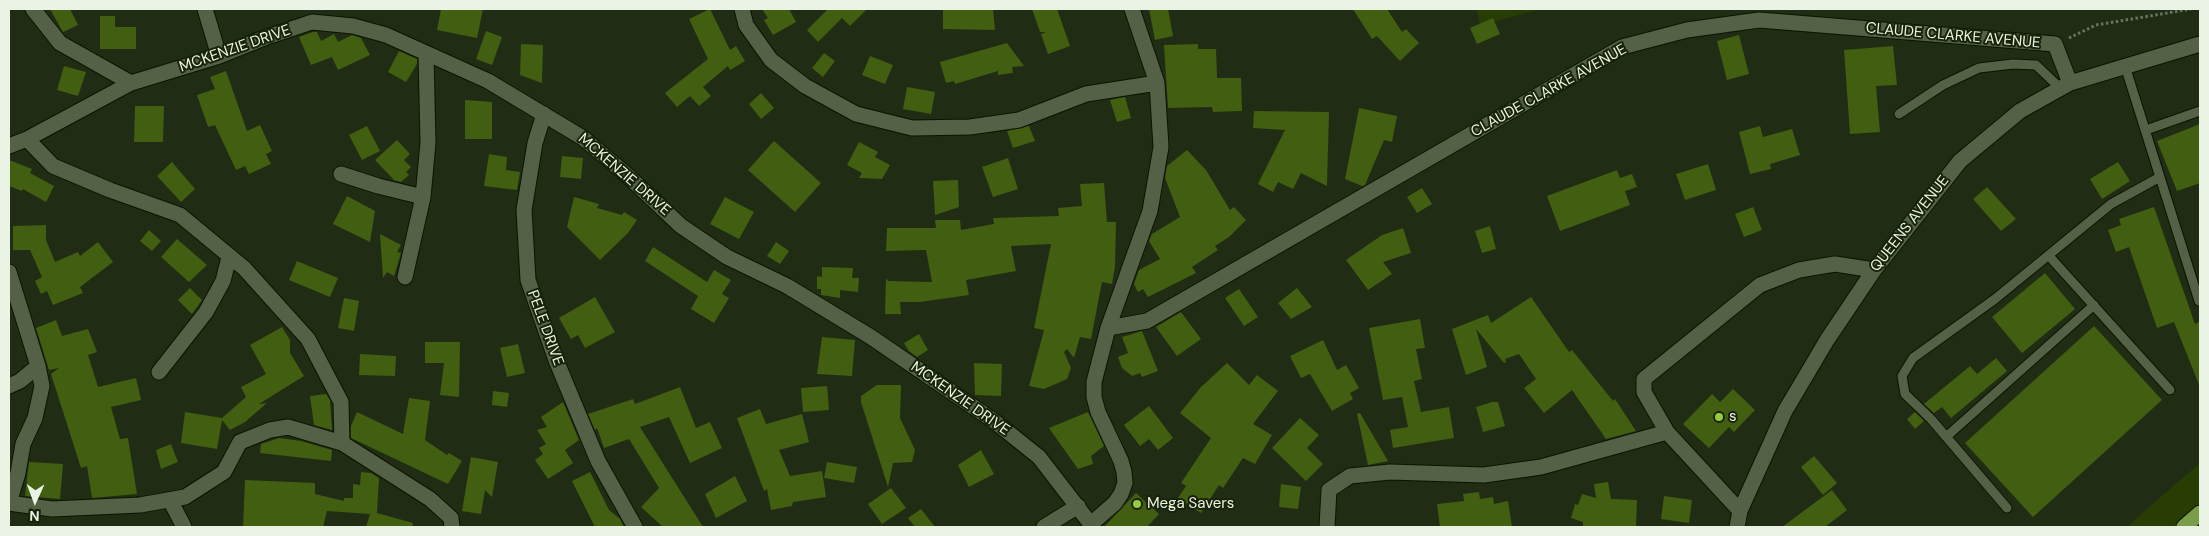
<!DOCTYPE html>
<html>
<head>
<meta charset="utf-8">
<style>
	body { margin:0 }
	#map { position:relative; width:2209px; height:536px; overflow:hidden; background:#212c14; font-family:"DM Sans",sans-serif }
	canvas { display:block }
	.frame { position:absolute; inset:0; border:10px solid #ebf3e4; pointer-events:none }
	.north { position:absolute; left:10px; top:476px; width:50px; height:50px; -webkit-text-stroke:4px #18230a; paint-order:stroke; rotate:182deg; font-size:14px; font-weight:700; line-height:20px; text-align:center; color:#ebf3e4 }
	.north::after { content:''; display:block; margin:auto; width:18px; height:22px; background:#ebf3e4; clip-path:polygon(50% 0,100% 100%,50% 72%,0 100%) }
</style>
</head>
<body>
<div id="map">
<canvas width="2209" height="536"></canvas>
<div class="frame"></div>
<div class="north">N</div>
</div>
<script>
const g = document.querySelector('canvas').getContext('2d');
g.lineJoin = 'round';
function paint(path, color) { g.fillStyle = color; g.fill(path, 'evenodd'); }
const poly = rows => new Path2D(rows.map(r => 'M' + r).join(''));
function trace(path, color, width, dash) { g.strokeStyle = color; g.lineWidth = width; g.lineCap = dash ? 'butt' : 'round'; g.setLineDash(dash || []); g.stroke(path); }
function drawText(font, color, halo, rows, align = 'center') {
  g.font = font + ' "DM Sans",sans-serif'; g.lineWidth = 4; g.setLineDash([]); g.textBaseline = 'middle'; g.strokeStyle = halo; g.fillStyle = color; for (const [text, x, y, turn = 0] of rows) {
    g.save(); g.translate(x, y); g.rotate((+turn || 0) * Math.PI / 180); g.textAlign = isNaN(turn) ? turn : align; if (halo) g.strokeText(text, 0, 0); g.fillText(text, 0, 0); g.restore();
  }
}
paint(poly([
	[1477,9,1542,9,1480,25],
	[2200,463,2200,527,2127,527,2157,500]
]), '#283d04');
paint(poly([
	[50,9,70,9,78,25,63,32],
	[441,9,483,9,477,38,437,30],
	[710,9,730,50,736,46,745,61,730,70,728,66,703,87,711,96,699,106,690,96,677,107,665,93,708,59,689,19],
	[762,9,789,9,796,22,773,35,764,20,768,18],
	[828,9,867,9,850,26,842,18,818,42,807,30],
	[943,9,993,9,995,30,943,29],
	[1032,9,1057,9,1070,46,1048,54,1041,34,1046,32,1040,32],
	[1149,9,1168,9,1173,36,1155,40],
	[1353,9,1387,9,1402,32,1406,29,1419,43,1400,61,1377,36,1372,39],
	[100,16,115,16,115,27,136,27,136,49,100,49],
	[1493,18,1500,34,1477,44,1470,28],
	[486,31,502,37,492,65,476,59],
	[313,32,317,32,321,41,334,34,338,42,352,35,361,38,370,55,338,70,332,57,311,65,299,37],
	[1739,35,1749,74,1727,80,1717,41],
	[1007,43,1024,66,1012,67,1013,73,998,75,998,71,955,84,954,81,946,83,940,62],
	[521,44,543,45,542,83,520,75],
	[1198,44,1198,49,1216,49,1217,78,1241,78,1242,111,1213,112,1212,107,1168,108,1164,45],
	[1893,46,1897,85,1876,86,1880,132,1850,134,1844,50],
	[399,51,417,59,417,64,406,82,388,72],
	[824,53,835,61,823,77,812,68],
	[870,56,893,65,885,84,862,75],
	[64,66,86,72,78,96,57,90],
	[226,71,247,131,260,125,272,151,266,154,271,164,249,174,245,166,236,170,215,125,208,127,197,95,215,89,210,77],
	[907,87,935,92,931,114,903,109],
	[761,93,774,108,761,119,749,104],
	[1125,97,1131,118,1117,122,1110,100],
	[465,100,492,102,492,139,465,139],
	[135,106,164,106,163,142,134,142],
	[1359,108,1397,116,1392,142,1384,140,1365,185,1362,186,1345,179],
	[1254,111,1329,112,1327,186,1301,173,1293,189,1278,182,1273,192,1258,184,1285,130,1253,128],
	[2200,124,2200,183,2177,191,2157,141],
	[367,126,380,151,362,160,349,135],
	[1029,126,1035,141,1013,148,1007,131],
	[1760,126,1763,137,1792,129,1800,155,1770,164,1771,169,1750,174,1739,132],
	[397,140,410,154,404,160,411,167,406,172,409,175,401,182,394,180,375,160],
	[774,141,821,183,795,212,748,170],
	[859,142,878,152,875,157,890,165,882,179,859,178,862,173,847,165],
	[1187,150,1206,170,1230,210,1234,207,1246,220,1229,237,1215,246,1218,250,1192,267,1196,273,1148,297,1143,289,1138,292,1134,284,1139,270,1160,259,1149,241,1152,234,1180,217,1165,178,1167,166],
	[489,154,507,157,506,170,520,172,517,190,484,186],
	[562,156,583,158,581,179,560,177],
	[1008,158,1018,189,993,197,982,167],
	[9,160,32,169,30,173,54,186,46,202,23,189,22,191,9,186],
	[172,162,195,189,181,202,157,176],
	[2118,162,2130,181,2102,199,2090,179],
	[1708,164,1716,190,1685,200,1676,174],
	[1617,170,1620,178,1632,174,1637,187,1625,191,1630,205,1560,231,1547,196],
	[958,180,959,207,935,215,933,181],
	[1104,183,1107,222,1116,222,1115,266,1112,284,1102,282,1091,339,1080,337,1074,358,1067,349,1064,352,1071,368,1067,379,1044,389,1029,386,1044,330,1034,328,1051,244,1011,246,1016,271,966,280,969,295,920,302,900,302,901,314,885,314,886,278,888,281,932,282,926,250,886,251,887,228,936,228,935,220,960,220,961,230,994,224,993,218,1059,216,1058,208,1082,206,1080,184],
	[1987,187,2016,219,2001,231,1973,199],
	[1422,188,1432,204,1417,213,1407,197],
	[347,196,375,211,370,242,333,224],
	[574,197,599,204,597,208,622,215,624,212,637,220,628,233,600,260,567,227],
	[725,197,754,212,739,239,710,224],
	[1753,207,1762,230,1744,237,1735,214],
	[2154,207,2195,324,2200,321,2200,387,2174,322,2157,328,2129,247,2116,252,2108,230,2121,225,2119,219],
	[46,225,46,240,55,262,78,252,80,256,98,242,113,262,80,287,83,293,53,305,47,291,41,294,35,281,42,277,30,250,13,250,13,226],
	[1490,226,1496,249,1482,253,1475,231],
	[1403,228,1411,253,1383,262,1392,274,1368,290,1346,260,1382,235],
	[149,230,161,241,152,251,140,241],
	[380,234,401,245,397,252,401,253,394,276,387,272,383,278],
	[177,239,207,265,189,282,161,257],
	[776,242,789,251,780,264,767,256],
	[653,247,707,282,714,270,731,280,722,294,729,298,714,323,691,309,698,296,645,261],
	[297,261,338,278,330,297,289,280],
	[822,267,853,268,852,278,859,278,858,292,840,290,840,298,821,295,821,289,817,289,817,276,822,277],
	[2045,273,2075,309,2022,353,1992,317],
	[190,288,202,300,192,314,178,300],
	[1297,288,1312,307,1291,319,1278,303],
	[1239,289,1258,317,1244,326,1225,298],
	[595,297,615,332,585,348,578,335,571,339,559,318],
	[1531,297,1569,352,1572,350,1613,401,1615,399,1636,431,1606,439,1572,390,1544,413,1524,388,1536,379,1519,354,1505,359,1506,362,1504,363,1476,329,1487,367,1466,375,1452,329,1488,315,1491,323],
	[344,298,359,301,354,331,338,328],
	[1181,312,1201,339,1177,356,1156,327],
	[1420,319,1425,348,1416,349,1422,379,1414,381,1421,412,1449,407,1454,438,1393,448,1390,430,1408,427,1402,397,1383,400,1369,328],
	[56,320,62,336,88,329,97,352,88,355,98,387,136,378,141,400,111,407,120,439,128,438,137,494,92,498,87,466,81,468,51,374,59,368,49,370,36,328],
	[2094,326,2162,400,2033,517,1965,443],
	[282,327,290,340,290,353,304,376,259,404,267,403,245,422,230,430,222,420,217,449,181,443,185,412,222,418,246,397,241,387,266,374,250,345],
	[1142,331,1158,371,1142,377,1140,373,1132,376,1122,368,1118,357,1128,353,1122,337],
	[919,334,928,350,917,357,909,351,904,343],
	[822,337,855,340,852,376,817,374],
	[1323,340,1337,370,1346,365,1359,388,1350,393,1353,399,1332,411,1310,374,1301,378,1290,356],
	[425,342,460,342,459,397,440,395,444,363,425,363],
	[518,344,525,373,507,377,500,348],
	[360,354,396,356,395,376,359,375],
	[1996,358,2007,371,1951,418,1942,407,1934,413,1924,404,1970,366,1977,374],
	[974,363,1002,364,1001,396,975,395],
	[1227,363,1249,385,1257,375,1278,391,1253,424,1272,435,1255,464,1243,458,1223,488,1219,485,1201,513,1178,498,1186,486,1181,483,1211,438,1180,413,1200,388],
	[877,385,901,385,900,418,915,450,912,462,893,463,888,487,861,402,861,396],
	[827,386,829,410,803,412,801,388],
	[680,387,696,428,710,422,722,448,690,463,669,417,640,427,703,527,663,527,641,507,659,488,629,439,604,448,597,428,595,430,588,414,633,399,635,404],
	[1733,389,1755,410,1734,432,1729,427,1709,448,1683,424,1712,394,1720,402],
	[493,391,509,393,507,407,492,405],
	[326,394,330,400,332,430,314,425,310,396],
	[409,398,430,401,425,440,447,455,449,453,462,461,448,484,351,438,351,426,357,412,403,434],
	[563,402,579,440,565,450,573,463,548,479,535,460,543,454,539,448,546,444,537,430,547,427,541,417],
	[1492,402,1498,402,1505,426,1483,432,1476,407],
	[1149,406,1173,438,1158,450,1149,439,1140,446,1124,425],
	[760,409,766,424,802,414,809,442,779,450,790,476,822,471,826,497,793,502,792,506,771,510,767,489,764,491,737,418],
	[1088,412,1104,446,1091,456,1093,464,1078,469,1049,428],
	[1915,412,1924,421,1915,429,1907,419],
	[1360,413,1388,461,1368,465,1357,414],
	[1300,418,1319,435,1307,448,1323,464,1306,481,1272,448],
	[279,438,301,441,332,450,331,461,260,453,261,444],
	[171,444,178,462,161,469,156,450],
	[981,450,994,474,969,487,958,465],
	[1814,456,1837,483,1823,495,1801,467],
	[471,457,498,462,492,497,485,490,481,514,462,511],
	[29,462,63,464,60,499,25,496],
	[827,462,857,467,854,483,824,478],
	[361,472,371,473,379,478,377,513,413,523,412,527,366,527,370,514,327,511,323,527,243,527,245,480,315,483,315,494,344,501,344,498,353,498,353,484,360,485],
	[590,472,609,510,620,519,624,527,595,527,572,481],
	[735,476,747,501,716,518,705,494],
	[1608,482,1611,499,1637,500,1636,527,1583,527,1583,522,1571,518,1575,504,1578,505,1582,494,1596,498,1594,484],
	[1281,484,1301,487,1298,509,1279,507],
	[891,488,906,508,882,524,868,504],
	[1832,490,1847,510,1825,527,1782,527],
	[1479,492,1480,499,1493,497,1494,504,1508,501,1512,527,1440,527,1437,504,1464,501,1463,494],
	[1136,493,1159,514,1147,527,1104,527],
	[1664,496,1692,500,1689,523,1661,519],
	[921,509,935,527,915,527,908,518]
]), '#415e11');
const service = poly([
	[2125,66,2199,301],
	[1899,114,1943,85,1979,68,2013,64,2036,65,2060,88],
	[2146,130,2200,111],
	[2049,256,2170,390],
	[1946,437,2094,305],
	[2007,508,1931,419,1905,394,1902,376,1913,358,1995,299,2111,204,2160,177]
]);
const minor = poly([
	[33,9,60,43,131,83],
	[205,9,219,56],
	[742,9,746,25,771,60,805,86,856,114,912,128,970,127,1019,120,1086,94,1157,83],
	[544,114,535,143,524,210,528,280,556,360,598,461,635,527],
	[27,139,53,166,110,190,180,215,244,268,308,339,341,402,342,443],
	[9,146,27,139,131,83,219,56,264,38,312,22,353,26,386,35,488,81,583,138,628,176,681,226,727,257,787,286,871,337,994,421,1039,457,1093,527],
	[341,174,378,186,423,197],
	[9,272,38,366,42,386,35,418,23,444,18,473,9,503],
	[405,277,423,197,428,143,426,54],
	[1108,328,1147,321,1622,47,1687,30,1759,20,2055,44,2070,83],
	[159,372,206,312,223,281,229,257],
	[9,386,20,381,38,366],
	[170,500,184,527],
	[9,503,52,509,140,505,185,497,224,472,240,442,270,430,288,427,342,443,430,499,451,518,452,527],
	[1740,511,1667,432,1644,392,1644,379,1760,285,1799,270,1835,264,1874,270],
	[1091,524,1115,503,1121,494,1125,483,1124,472,1121,461,1098,412,1094,397,1094,382,1108,328,1150,211,1161,147,1157,83,1132,9],
	[1044,527,1078,506],
	[1327,527,1329,490,1350,476,1390,472,1484,475,1541,467,1667,432],
	[1737,527,1740,511,1785,411,1827,340,1874,270,1960,161,2020,111,2070,83,2200,44]
]);
const trunk = poly([
	[2184,527,2200,513]
]);
trace(service, '#0b1401', 11);
trace(minor, '#0b1401', 17);
trace(trunk, '#0b1401', 17);
trace(poly([
	[2069,38,2096,25,2191,9]
]), '#69735e', 3, [2.5, 2.5]);
trace(service, '#546146', 9);
trace(minor, '#546146', 15);
trace(trunk, '#799d48', 15);
for (const [x, y, r, color] of [
	[1719,417,5,"#94cc3c"],
	[1137,504,5,"#94cc3c"]
]) { const dot = new Path2D(); dot.arc(x, y, r, 0, 2 * Math.PI); g.fillStyle = color; g.fill(dot); trace(dot, '#18230a', 2); }
drawText('15px', '#ebf3e4', '#18230a', [
	["CLAUDE CLARKE AVENUE",1953,36,5],
	["MCKENZIE DRIVE",235,49,-19],
	["CLAUDE CLARKE AVENUE",1549,91,-29],
	["MCKENZIE DRIVE",624,175,41],
	["QUEENS AVENUE",1910,224,-52],
	["PELE DRIVE",545,328,70],
	["MCKENZIE DRIVE",960,399,35]
]);
drawText('15px', '#ebf3e4', '#18230a', [
	["s",1729,417],
	["Mega Savers",1147,504]
], 'left');
</script>
</body>
</html>
